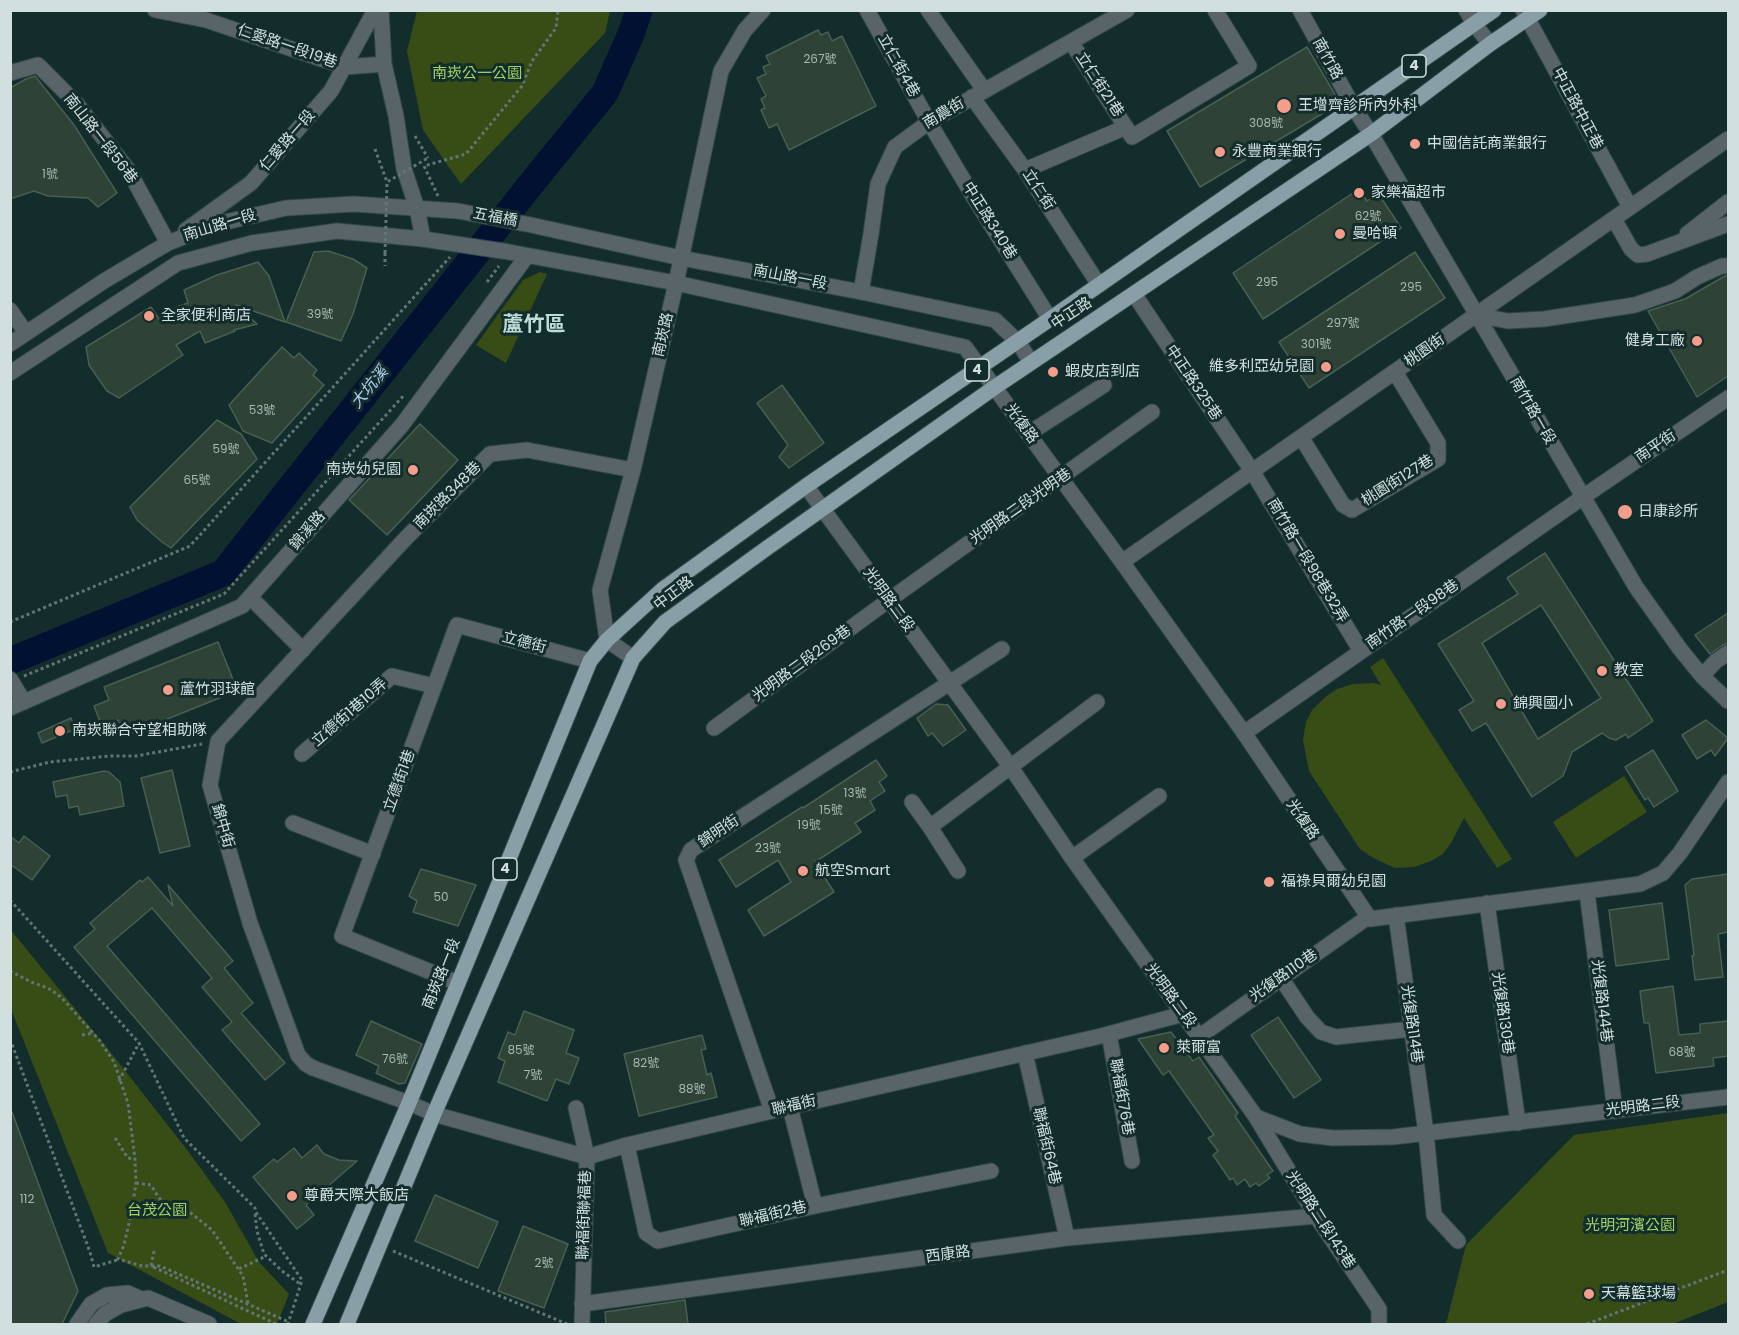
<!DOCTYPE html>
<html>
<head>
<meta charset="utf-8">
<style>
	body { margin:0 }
	#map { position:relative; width:1739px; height:1335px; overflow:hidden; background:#132d2c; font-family:Poppins,sans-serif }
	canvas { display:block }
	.frame { position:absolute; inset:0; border:12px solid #d1e0de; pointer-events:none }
</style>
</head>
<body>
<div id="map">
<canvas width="1739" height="1335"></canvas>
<div class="frame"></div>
</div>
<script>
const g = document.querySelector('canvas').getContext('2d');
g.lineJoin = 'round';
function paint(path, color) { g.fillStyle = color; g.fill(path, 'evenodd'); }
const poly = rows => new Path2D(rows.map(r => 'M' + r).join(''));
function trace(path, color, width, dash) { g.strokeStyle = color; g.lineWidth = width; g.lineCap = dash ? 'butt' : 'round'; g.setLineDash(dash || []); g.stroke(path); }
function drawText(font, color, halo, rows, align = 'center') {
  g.font = font + ' Poppins,"Noto Sans TC",sans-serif'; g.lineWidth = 6; g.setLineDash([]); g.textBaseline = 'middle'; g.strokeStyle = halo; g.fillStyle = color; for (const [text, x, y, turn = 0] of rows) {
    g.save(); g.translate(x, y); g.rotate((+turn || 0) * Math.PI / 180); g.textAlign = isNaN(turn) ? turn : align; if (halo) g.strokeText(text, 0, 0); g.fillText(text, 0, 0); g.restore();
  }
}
paint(poly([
	[417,11,417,10,610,11,605,33,461,184,423,130,407,51],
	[540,272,547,274,506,363,476,345,523,280],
	[1383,658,1512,859,1497,868,1464,818,1451,843,1443,854,1431,861,1414,867,1395,868,1375,859,1360,849,1309,771,1303,740,1306,722,1312,710,1324,698,1337,689,1353,684,1373,683,1381,685,1370,667],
	[1624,776,1647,812,1576,858,1553,822],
	[10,929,112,1054,188,1151,225,1202,259,1262,289,1294,277,1324,241,1324,108,1253,11,1009],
	[1728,1113,1728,1302,1673,1324,1446,1324,1466,1245,1574,1135]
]), '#384d16');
trace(poly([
	[10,661,223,573,539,174,605,93,631,34,639,10]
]), '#001131', 27);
const building = poly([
	[818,30,821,35,828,32,832,41,842,36,876,106,789,150,777,124,769,128,761,110,765,108,761,99,766,96,757,78,766,74,763,67,770,64,766,56,818,30],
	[1307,47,1340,103,1200,187,1167,131,1307,47],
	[35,76,74,125,117,193,98,207,88,198,48,196,34,191,10,199,10,88,26,79,35,76],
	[1359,189,1367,201,1378,193,1401,228,1263,319,1233,273,1359,189],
	[328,251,353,259,367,268,353,314,341,341,286,322,314,252,328,251],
	[1415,252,1445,298,1309,388,1279,342,1415,252],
	[258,262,269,276,285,322,236,305,257,324,234,330,235,331,205,343,200,331,176,345,183,355,119,398,107,391,89,365,86,347,151,307,159,319,176,307,188,303,184,290,217,275,258,262],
	[1725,276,1728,276,1728,376,1697,397,1648,311,1685,299,1725,276],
	[282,347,294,358,299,353,317,370,313,375,324,385,272,443,243,431,229,405,282,347],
	[782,385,824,443,789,468,779,457,788,445,757,403,782,385],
	[217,420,241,434,257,459,171,548,162,542,137,520,130,507,217,420],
	[420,424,458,460,387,535,349,500,420,424],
	[1545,553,1653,721,1628,738,1626,734,1616,740,1609,738,1602,733,1572,752,1563,776,1532,797,1486,723,1472,731,1459,710,1474,701,1438,644,1518,594,1507,578,1545,553],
	[1541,605,1601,698,1538,739,1482,643,1541,605],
	[1728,613,1728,643,1723,645,1710,654,1695,635,1728,613],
	[218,642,234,682,229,684,232,693,130,734,128,725,121,726,118,720,102,727,94,706,109,700,104,687,218,642],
	[936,704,948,705,966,730,943,746,932,733,928,736,917,718,936,704],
	[71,718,75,729,42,743,38,733,71,718],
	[1706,720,1728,738,1715,756,1711,750,1697,759,1682,735,1706,720],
	[1653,750,1678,791,1654,807,1648,798,1645,800,1625,767,1653,750],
	[876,760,887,776,879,782,885,791,870,801,875,810,855,823,861,832,815,862,834,892,764,936,748,910,791,882,778,860,736,887,719,860,802,807,803,808,876,760],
	[172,770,190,846,160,853,141,778,172,770],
	[104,771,109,772,120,782,124,806,80,815,78,806,69,808,67,795,56,797,53,782,104,771],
	[10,836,19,843,24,836,50,856,32,880,10,864,10,836],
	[421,869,476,885,458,926,413,912,417,901,409,896,421,869],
	[1728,874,1728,932,1718,934,1723,977,1695,980,1692,956,1694,955,1685,885,1692,879,1728,874],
	[148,877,173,906,168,885,233,961,224,968,253,1003,241,1013,285,1063,265,1080,222,1030,232,1022,202,987,212,978,152,908,107,946,260,1124,241,1141,74,947,95,929,90,923,140,880,142,882,148,877],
	[1662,903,1669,959,1616,966,1609,910,1662,903],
	[1673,986,1679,1035,1700,1033,1700,1024,1728,1021,1728,1056,1713,1058,1714,1066,1656,1073,1649,1023,1644,1023,1640,991,1673,986],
	[524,1011,574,1030,566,1053,579,1058,569,1084,556,1079,547,1101,498,1082,505,1061,498,1058,508,1032,515,1035,524,1011],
	[1278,1017,1321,1080,1294,1098,1251,1035,1278,1017],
	[371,1021,422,1044,405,1083,399,1084,376,1073,379,1066,356,1055,371,1021],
	[1171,1032,1193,1061,1199,1057,1238,1113,1235,1116,1273,1171,1267,1175,1270,1178,1259,1186,1256,1183,1250,1187,1245,1179,1237,1185,1233,1178,1230,1180,1213,1155,1218,1151,1208,1138,1214,1135,1169,1071,1163,1075,1138,1039,1171,1032],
	[702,1035,706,1049,701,1050,707,1075,711,1073,717,1097,639,1116,624,1054,702,1035],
	[10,1112,12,1112,78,1291,62,1324,10,1324,10,1112],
	[317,1145,324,1154,339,1160,357,1161,306,1205,314,1215,297,1229,253,1177,274,1159,277,1162,294,1148,302,1158,317,1145],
	[435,1195,498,1222,478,1268,415,1241,435,1195],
	[523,1226,568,1244,544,1308,498,1291,523,1226],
	[685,1300,688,1324,606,1324,605,1312,685,1300]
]);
paint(building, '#2e4236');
trace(building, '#4a5f53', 1.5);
const minor = poly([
	[155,10,206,20,345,67,384,64],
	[381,10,384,64,396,116,404,169,417,208,423,239],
	[867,10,929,122,973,196,1050,319],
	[928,10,984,90],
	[1300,10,1354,108,1371,134,1636,587,1680,649,1702,676,1728,701],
	[1466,10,1475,25,1490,44],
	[1523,10,1630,207],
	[1071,42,1132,137,1249,66,1215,10],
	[10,73,38,65,76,103,129,171,168,243],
	[972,97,1025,170,1099,285],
	[1025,170,1126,127],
	[1614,219,1631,249,1638,255,1647,254,1728,224],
	[186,230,251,183,331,91,375,10],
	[1687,234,1728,202],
	[861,292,871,234,878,184,895,147,929,122,1127,10],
	[1134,294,1252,471,1361,651],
	[10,310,26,333],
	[1476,315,1508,321,1544,319,1635,305,1675,291,1697,277,1722,266,1728,266],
	[10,344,104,281,168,243,217,224,286,208,354,204,458,211,531,225,681,258,861,292,995,320,1018,342,1031,362],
	[10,373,178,263,252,243,337,231,423,239,509,252,676,283,965,347,1122,562,1244,733,1370,919,1640,884,1663,873,1680,853,1728,782],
	[1028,434,1104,385],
	[1301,437,1343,505,1352,510,1438,459,1438,443,1395,372],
	[633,470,527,450,490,454,406,538,218,741,210,785,250,923,298,1055,306,1064,313,1068,409,1103,434,1114,587,1157,627,1145,772,1111,1101,1036,1183,1014],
	[806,486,1010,766,1072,858,1256,1117,1300,1134,1333,1138,1393,1137,1728,1097],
	[1122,562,1728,139],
	[250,597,303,650],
	[633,658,607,640,600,590,633,470,676,283,721,71,745,30,763,10],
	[1702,676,1716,661,1728,653],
	[10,679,24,702],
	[10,708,242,606,402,425,527,256],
	[714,728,889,600,1152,412],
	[1244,733,1583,497,1728,398],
	[302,754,392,676,434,686],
	[912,802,930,827,958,871],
	[293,823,373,854],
	[930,827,1097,702],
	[1072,858,1159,796],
	[1587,892,1615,1111],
	[1487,903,1518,1123],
	[1396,915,1426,1133,1434,1215,1458,1241],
	[1281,978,1307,1017,1321,1032,1336,1037,1412,1029],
	[458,983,342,936,457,625,590,661],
	[1109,1034,1132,1161],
	[1200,1036,1368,917],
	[1025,1053,1067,1238],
	[790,1107,815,1206],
	[576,1108,587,1157,582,1324],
	[772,1111,686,860,691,850,1002,649],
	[1256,1117,1316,1216,1379,1309,1379,1324],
	[627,1145,646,1233,658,1241,815,1206,991,1171],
	[582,1304,1067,1238,1316,1216],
	[77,1324,91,1304,107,1295,128,1293,141,1299],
	[96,1324,105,1314,121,1305,148,1298,209,1324]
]);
const major = poly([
	[313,1324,409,1103,590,661,607,640,663,589,806,486,1050,319,1494,10],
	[347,1324,434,1114,633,658,665,622,767,548,995,387,1371,134,1490,44,1540,10]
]);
trace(minor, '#314a48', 17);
trace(major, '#314a48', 17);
trace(poly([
	[415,136,428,158],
	[375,149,387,182],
	[438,196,424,166,466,154,522,86,532,61,556,28,558,10],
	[385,253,385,266],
	[487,282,499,266],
	[10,622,190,546,450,257],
	[24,676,224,594,405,394],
	[10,772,50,762,109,756,136,756,202,744],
	[10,900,139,1043,184,1138,255,1208,255,1211,302,1280,288,1324],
	[10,971,31,982,48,988,61,997,100,1041,114,1062,128,1103,135,1159,136,1183,132,1210,124,1245,118,1259,142,1266,160,1266,289,1322],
	[82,1035,93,1033],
	[10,1039,90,1252,94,1267,117,1260],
	[119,1081,139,1043],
	[115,1138,128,1158,135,1159],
	[136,1183,151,1185,159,1198,167,1204,182,1206,212,1230,243,1276,248,1304],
	[255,1214,257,1231,264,1254,282,1271,300,1284],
	[154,1251,151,1266,276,1324],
	[393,1251,567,1324],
	[239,1269,266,1256],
	[1587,1324,1728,1270]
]), '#607674', 3, [3, 3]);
trace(minor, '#596468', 15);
trace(major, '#899fa7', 15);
trace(poly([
	[385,253,387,182,428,158]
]), '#607674', 3, [3, 3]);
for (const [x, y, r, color] of [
	[1284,106,8,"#f49d8b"],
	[1415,144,6,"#f49d8b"],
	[1220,152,6,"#f49d8b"],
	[1359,193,6,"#f49d8b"],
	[1340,234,6,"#f49d8b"],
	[149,316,6,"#f49d8b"],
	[1697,341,6,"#f49d8b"],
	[1326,367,6,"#f49d8b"],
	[1053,372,6,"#f49d8b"],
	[413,470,6,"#f49d8b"],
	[1625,512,8,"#f49d8b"],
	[1602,671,6,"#f49d8b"],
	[168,690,6,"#f49d8b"],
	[1501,704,6,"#f49d8b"],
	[60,731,6,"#f49d8b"],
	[803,871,6,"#f49d8b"],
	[1269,882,6,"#f49d8b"],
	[1164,1048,6,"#f49d8b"],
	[292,1196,6,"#f49d8b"],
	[1589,1294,6,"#f49d8b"]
]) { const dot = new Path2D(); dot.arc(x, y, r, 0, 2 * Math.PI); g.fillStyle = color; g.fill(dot); trace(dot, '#132d2c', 2); }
drawText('12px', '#a8b8b4', null, [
	["267號",820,60],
	["308號",1266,124],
	["1號",50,175],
	["62號",1368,217],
	["295",1267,283],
	["295",1411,288],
	["39號",320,315],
	["297號",1343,324],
	["301號",1316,345],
	["53號",262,411],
	["59號",226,450],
	["65號",197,481],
	["13號",855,794],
	["15號",831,811],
	["19號",809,826],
	["23號",768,849],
	["50",441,898],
	["85號",521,1051],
	["68號",1682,1053],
	["76號",395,1060],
	["82號",646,1064],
	["7號",533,1076],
	["88號",692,1090],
	["112",27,1200],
	["2號",544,1264]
]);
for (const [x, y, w] of [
	[1414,66,24],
	[977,370,24],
	[505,869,24]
]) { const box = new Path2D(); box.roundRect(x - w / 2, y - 11, w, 22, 4.5); g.fillStyle = '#132d2c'; g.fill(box); trace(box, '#d1e0de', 1.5); }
drawText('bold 14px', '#d1e0de', null, [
	["4",1414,66],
	["4",977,370],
	["4",505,869]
]);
drawText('15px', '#d1e0de', '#132d2c', [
	["仁愛路一段19巷",287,47,19],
	["南竹路",1327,59,61],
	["立仁街4巷",898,66,61],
	["立仁街21巷",1099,85,57],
	["中正路中正巷",1577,109,62],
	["南農街",944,114,-31],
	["南山路一段56巷",100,139,52],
	["仁愛路一段",288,141,-49],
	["立仁街",1038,190,57],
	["五福橋",495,218,11],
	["中正路340巷",989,221,58],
	["南山路一段",220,226,-17],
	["南山路一段",790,278,11],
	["中正路",1072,314,-33],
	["南崁路",664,335,-77],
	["桃園街",1425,351,-35],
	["中正路325巷",1193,383,56],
	["南竹路一段",1532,411,60],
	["光復路",1021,424,54],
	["南平街",1656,447,-34],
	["桃園街127巷",1398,481,-32],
	["南崁路348巷",448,496,-45],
	["光明路二段光明巷",1021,507,-35],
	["錦溪路",308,531,-49],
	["南竹路一段98巷32弄",1307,561,59],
	["中正路",674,594,-37],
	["光明路二段",888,600,54],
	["南竹路一段98巷",1413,615,-35],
	["立德街",524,643,15],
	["光明路二段269巷",802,664,-36],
	["立德街1巷10弄",350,713,-41],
	["立德街1巷",400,781,-70],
	["光復路",1302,820,56],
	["錦中街",222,826,74],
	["錦明街",719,832,-33],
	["南崁路一段",442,974,-68],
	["光復路110巷",1284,976,-35],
	["光明路二段",1170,996,54],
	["光復路144巷",1601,1001,83],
	["光復路130巷",1502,1013,82],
	["光復路114巷",1411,1024,82],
	["聯福街76巷",1121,1097,80],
	["聯福街",794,1106,-13],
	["光明路二段",1643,1107,-7],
	["聯福街64巷",1046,1146,77],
	["聯福街聯福巷",585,1215,-88],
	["聯福街2巷",773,1215,-13],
	["光明路二段143巷",1320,1220,57],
	["西康路",948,1255,-8]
]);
drawText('15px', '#a4d262', '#132d2c', [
	["南崁公一公園",477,74],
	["台茂公園",157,1211],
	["光明河濱公園",1630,1226]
]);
drawText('15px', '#d1e0de', '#132d2c', [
	["王增齊診所內外科",1298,106],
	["中國信託商業銀行",1427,144],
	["永豐商業銀行",1232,152],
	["家樂福超市",1371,193],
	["曼哈頓",1352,234],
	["全家便利商店",161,316],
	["健身工廠",1685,341,"right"],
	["維多利亞幼兒園",1314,367,"right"],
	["蝦皮店到店",1065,372],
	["南崁幼兒園",401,470,"right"],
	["日康診所",1638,512],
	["教室",1614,671],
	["蘆竹羽球館",180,690],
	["錦興國小",1513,704],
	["南崁聯合守望相助隊",72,731],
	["航空Smart",815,871],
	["福祿貝爾幼兒園",1281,882],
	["萊爾富",1176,1048],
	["尊爵天際大飯店",304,1196],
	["天幕籃球場",1601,1294]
], 'left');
drawText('italic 16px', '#b2cff3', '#132d2c', [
	["大坑溪",370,388,-51]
]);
drawText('bold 21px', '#bddbd9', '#132d2c', [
	["蘆竹區",534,326]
]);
</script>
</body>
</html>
